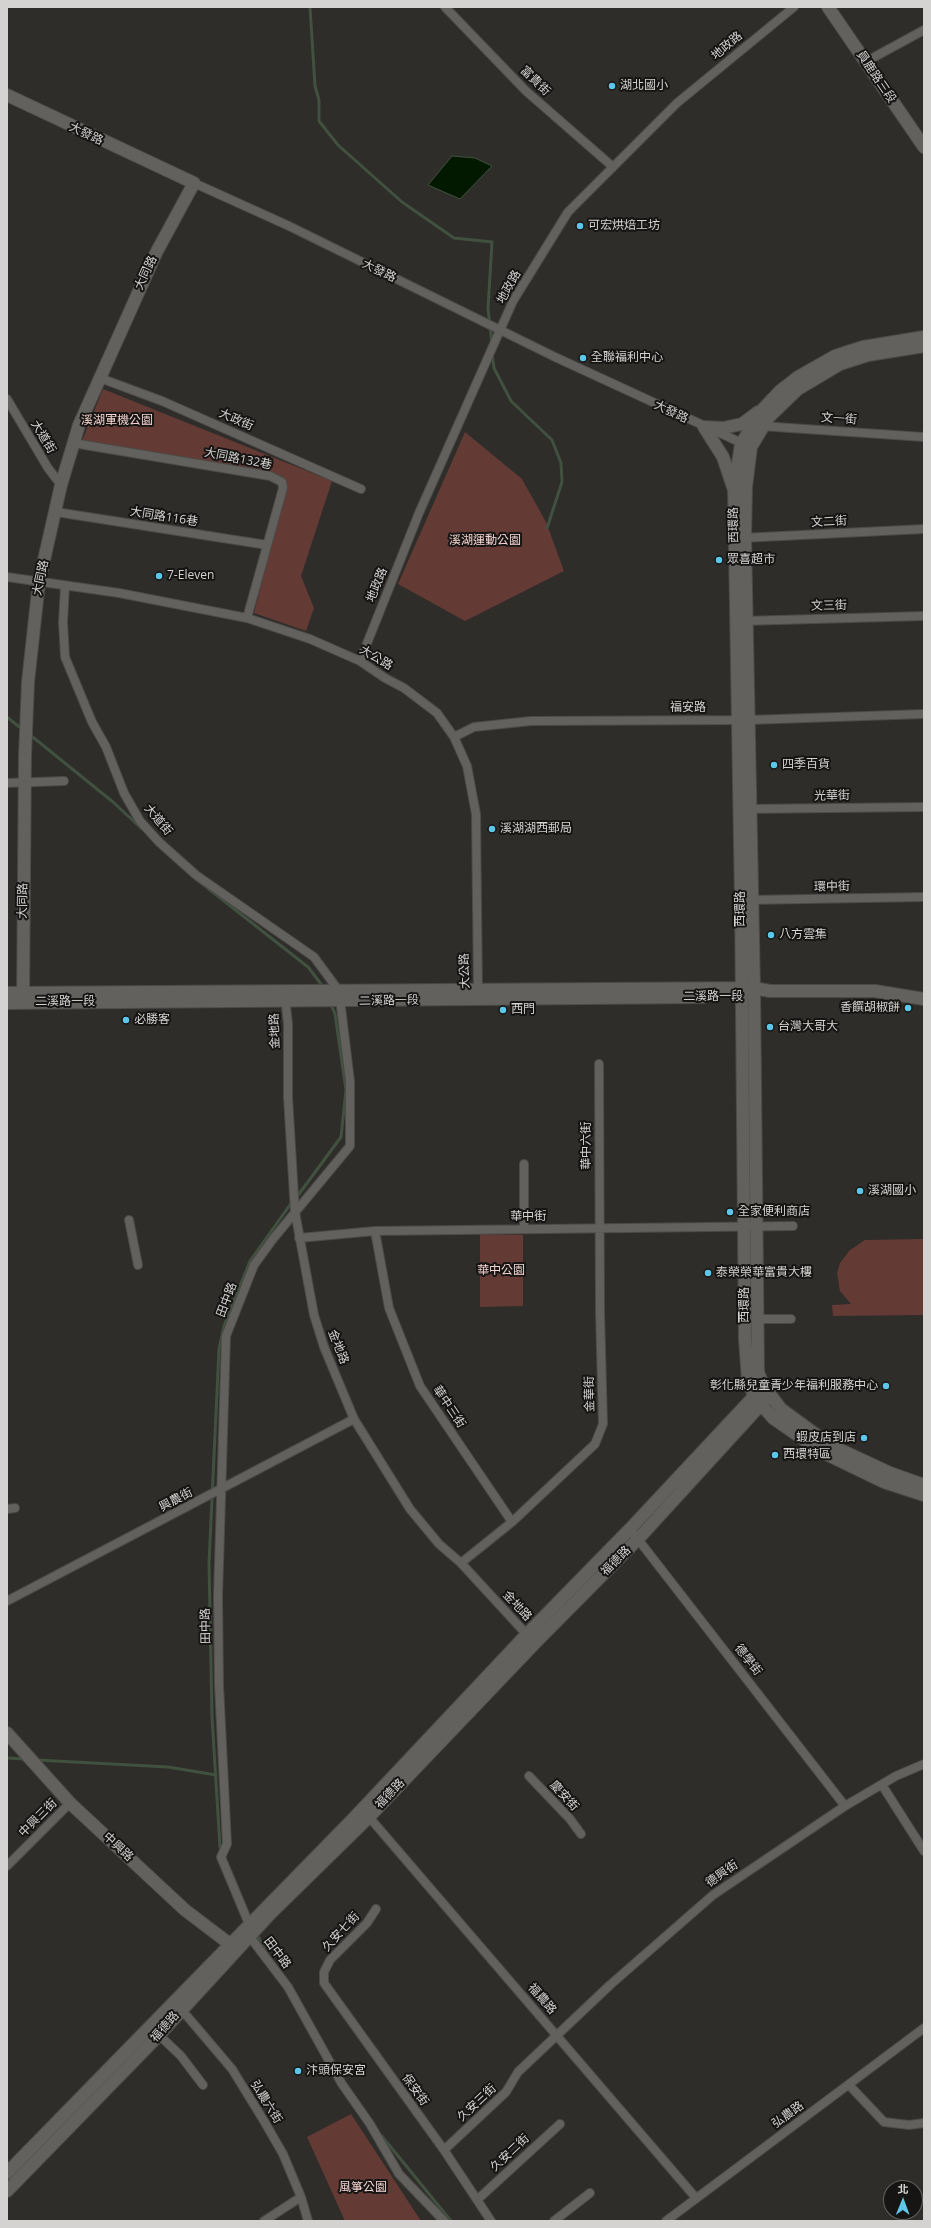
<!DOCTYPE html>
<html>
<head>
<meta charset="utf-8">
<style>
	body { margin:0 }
	#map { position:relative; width:931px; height:2228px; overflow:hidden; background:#2e2d2a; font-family:"Open Sans","Noto Sans TC",sans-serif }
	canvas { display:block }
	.frame { position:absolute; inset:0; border:8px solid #d4d3d1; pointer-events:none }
	.north { position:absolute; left:883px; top:2180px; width:40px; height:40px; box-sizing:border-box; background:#161514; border:1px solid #626160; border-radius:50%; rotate:1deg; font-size:11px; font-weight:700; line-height:16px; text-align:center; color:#d4d3d1 }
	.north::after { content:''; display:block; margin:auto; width:14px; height:18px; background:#5cc7e8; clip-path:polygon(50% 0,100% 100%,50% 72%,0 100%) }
</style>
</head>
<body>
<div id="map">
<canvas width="931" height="2228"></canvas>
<div class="frame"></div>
<div class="north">北</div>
</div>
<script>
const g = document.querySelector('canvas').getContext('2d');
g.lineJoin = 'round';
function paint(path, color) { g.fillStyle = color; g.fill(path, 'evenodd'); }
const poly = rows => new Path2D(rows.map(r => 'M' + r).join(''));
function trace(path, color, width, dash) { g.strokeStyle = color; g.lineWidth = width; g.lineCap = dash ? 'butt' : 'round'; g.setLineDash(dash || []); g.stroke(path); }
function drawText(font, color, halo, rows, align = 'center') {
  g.font = font + ' "Open Sans","Noto Sans TC",sans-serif'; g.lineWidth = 4; g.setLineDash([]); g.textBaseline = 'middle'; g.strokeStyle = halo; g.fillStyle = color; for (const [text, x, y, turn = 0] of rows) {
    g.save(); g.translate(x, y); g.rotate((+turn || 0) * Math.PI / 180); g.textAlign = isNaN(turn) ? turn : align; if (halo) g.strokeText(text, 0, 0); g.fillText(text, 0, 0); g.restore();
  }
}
paint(poly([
	[103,389,332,481,301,576,314,608,306,631,254,613,286,485,283,479,276,475,82,441],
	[465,432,522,479,546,522,564,571,465,621,398,584],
	[480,1234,523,1235,523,1306,480,1307],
	[924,1239,924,1315,833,1316,832,1305,851,1304,840,1291,837,1273,840,1263,850,1250,865,1240],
	[351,2114,421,2221,345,2221,307,2137]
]), '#643a35');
const water = poly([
	[452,156,475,158,492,166,460,199,428,185,452,156]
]);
paint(water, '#021900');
trace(water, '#41513f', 1);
trace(poly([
	[310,7,315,86,319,100,319,121,338,145,402,202,454,238,492,242,488,308,492,344],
	[492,354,494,368,511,401,552,440,561,463,562,482,547,528],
	[7,717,23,730],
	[29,734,113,802,142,829],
	[196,879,308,967,324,988],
	[296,1198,341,1137,346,1090,335,1014,330,1002],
	[7,1758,25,1759],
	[37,1760,168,1767,216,1775],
	[222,1852,220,1847,212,1717,209,1563,219,1349,224,1326,250,1261,292,1202],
	[231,1872,249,1915],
	[256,1933,267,1953],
	[381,2135,451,2221]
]), '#41513f', 3);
const street = poly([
	[445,7,526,91,613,167],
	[867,61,924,30],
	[194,183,289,226,555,357,746,445],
	[100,378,162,401,361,489],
	[7,399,48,468,61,485],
	[761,426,924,437],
	[73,443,270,476,282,482,283,488,247,618],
	[56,512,267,545],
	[741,538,924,529],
	[7,577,119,593,247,618,310,639,360,661,385,678,404,688,437,713,454,737,467,766,476,814,478,993],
	[65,586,63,622,65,657,92,722,106,747,124,793,140,821,159,842,196,875,314,957,339,991,350,1081,350,1146,273,1239,254,1265,226,1336,218,1596,219,1685,227,1844,221,1857,249,1924,250,1937,288,1987,342,2084,370,2124,399,2174,444,2221],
	[742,621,924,616],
	[360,661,419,513,513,301,568,212,677,103,794,7],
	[454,737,474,727,531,721,749,720,924,714],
	[7,783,64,781],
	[746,809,924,807],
	[748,900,924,897],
	[285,997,288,1024,288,1097,295,1212,314,1315,324,1347,354,1419,410,1509,439,1544,461,1563,530,1638],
	[129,1220,138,1265],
	[524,1229,524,1164],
	[375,1231,389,1308,420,1386,512,1522,461,1563],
	[299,1238,375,1231,793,1226],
	[757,1319,791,1319],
	[7,1509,15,1508],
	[512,1522,595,1444,603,1424,600,1312,599,1064],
	[630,1529,845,1806],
	[7,1601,354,1419],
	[529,1776,570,1819,581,1834],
	[882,1785,924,1851],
	[369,1817,696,2198],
	[7,1866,70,1803],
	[376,1909,367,1923,330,1960,324,1972,324,1983,444,2150,491,2221],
	[181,2009,232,2069,264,2121,283,2154,301,2197,308,2221],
	[159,2035,181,2056,203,2085],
	[849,2085,884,2122,909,2125,924,2123],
	[444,2150,506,2092,518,2072,610,1985,713,1895,845,1806,896,1776,924,1764],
	[477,2200,560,2124],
	[264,2221,301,2197],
	[554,2221,590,2193],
	[666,2221,924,2028]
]);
const secondary = poly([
	[828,7,924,147],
	[7,95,194,183,156,253,79,425,61,485,39,582,28,682,25,756,23,1002],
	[924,337,863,347,835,356,798,377,780,391,763,409,741,444,734,489,741,900,745,1339,748,1380,754,1396,773,1418,822,1452,884,1482,924,1495],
	[924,346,868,355,840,364,798,389,769,417,751,447,746,487,745,538,754,988,758,1372,763,1385,781,1409,830,1445,890,1473,924,1485],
	[704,427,723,457,733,487],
	[704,427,723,428,742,424,758,412],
	[7,993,754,988,770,991,875,991,924,999],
	[7,1003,704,997],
	[7,1733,70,1803,185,1910,235,1948],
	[7,2173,354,1818,527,1634,630,1529,759,1391],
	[7,2191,159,2035,270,1914,369,1817,536,1642,639,1538,766,1399]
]);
trace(street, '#4b4a48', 10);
trace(secondary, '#4b4a48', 14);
trace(street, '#62615e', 8);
trace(secondary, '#62615e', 12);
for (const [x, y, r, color] of [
	[612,86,4,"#5cc7e8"],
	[580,226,4,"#5cc7e8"],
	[583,358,4,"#5cc7e8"],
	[719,560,4,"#5cc7e8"],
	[159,576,4,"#5cc7e8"],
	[774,765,4,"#5cc7e8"],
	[492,829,4,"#5cc7e8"],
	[771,935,4,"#5cc7e8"],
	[908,1008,4,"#5cc7e8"],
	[503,1010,4,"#5cc7e8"],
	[126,1020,4,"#5cc7e8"],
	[770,1027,4,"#5cc7e8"],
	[860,1191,4,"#5cc7e8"],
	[730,1212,4,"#5cc7e8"],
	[708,1273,4,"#5cc7e8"],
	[886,1386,4,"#5cc7e8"],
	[864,1438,4,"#5cc7e8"],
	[775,1455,4,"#5cc7e8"],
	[298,2071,4,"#5cc7e8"]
]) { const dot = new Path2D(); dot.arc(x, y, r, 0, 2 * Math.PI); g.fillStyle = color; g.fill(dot); trace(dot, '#161514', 1.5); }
drawText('12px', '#d4d3d1', '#161514', [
	["地政路",727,46,-40],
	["員鹿路三段",876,77,56],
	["富貴街",535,81,44],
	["大發路",86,134,25],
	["大發路",379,271,26],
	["大同路",146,273,-65],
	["地政路",509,287,-61],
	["大發路",671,412,25],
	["文一街",839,419,4],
	["大政街",236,420,23],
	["大道街",43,437,59],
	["大同路132巷",238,459,11],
	["大同路116巷",164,517,9],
	["文二街",829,522,-3],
	["西環路",734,525,-91],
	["大同路",41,578,-78],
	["地政路",377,585,-68],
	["文三街",829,606,-1],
	["大公路",376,658,31],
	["福安路",688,708],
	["光華街",832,796,-1],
	["大道街",158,820,50],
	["環中街",832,887,-1],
	["大同路",23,901,-89],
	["西環路",741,909,-90],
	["大公路",465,971,-92],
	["二溪路一段",713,997],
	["二溪路一段",389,1001,-1],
	["二溪路一段",65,1002],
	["金地路",275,1031,-92],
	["華中六街",587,1146,-90],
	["華中街",528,1217],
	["田中路",227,1300,-69],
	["西環路",745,1305,-90],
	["金地路",338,1347,69],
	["金華街",590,1394,-91],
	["華中三街",449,1407,56],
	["興農街",176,1500,-28],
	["福德路",616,1561,-45],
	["金地路",517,1606,47],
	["田中路",206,1626,-91],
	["德學街",748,1660,52],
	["福德路",390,1794,-46],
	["慶安街",564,1796,47],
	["中興三街",38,1818,-45],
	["中興路",118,1847,43],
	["德興街",722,1874,-35],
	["久安七街",341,1932,-47],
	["田中路",277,1953,53],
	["福農路",542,1999,49],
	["福德路",165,2027,-49],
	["保安街",415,2090,54],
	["弘農六街",266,2102,58],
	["久安三街",477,2103,-43],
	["弘農路",788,2115,-36],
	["久安二街",510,2153,-43]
]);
drawText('12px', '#d4d3d1', '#161514', [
	["湖北國小",620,86],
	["可宏烘焙工坊",588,226],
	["全聯福利中心",591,358],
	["眾喜超市",727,560],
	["7-Eleven",167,576],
	["四季百貨",782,765],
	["溪湖湖西郵局",500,829],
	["八方雲集",779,935],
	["香饌胡椒餅",900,1008,"right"],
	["西門",511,1010],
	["必勝客",134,1020],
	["台灣大哥大",778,1027],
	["溪湖國小",868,1191],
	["全家便利商店",738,1212],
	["泰榮榮華富貴大樓",716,1273],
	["彰化縣兒童青少年福利服務中心",878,1386,"right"],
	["蝦皮店到店",856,1438,"right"],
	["西環特區",783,1455],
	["汴頭保安宮",306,2071]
], 'left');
drawText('12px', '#f6d5d0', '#161514', [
	["溪湖軍機公園",117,421],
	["溪湖運動公園",485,541],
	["華中公園",501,1271],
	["風箏公園",363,2188]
]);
</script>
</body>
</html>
